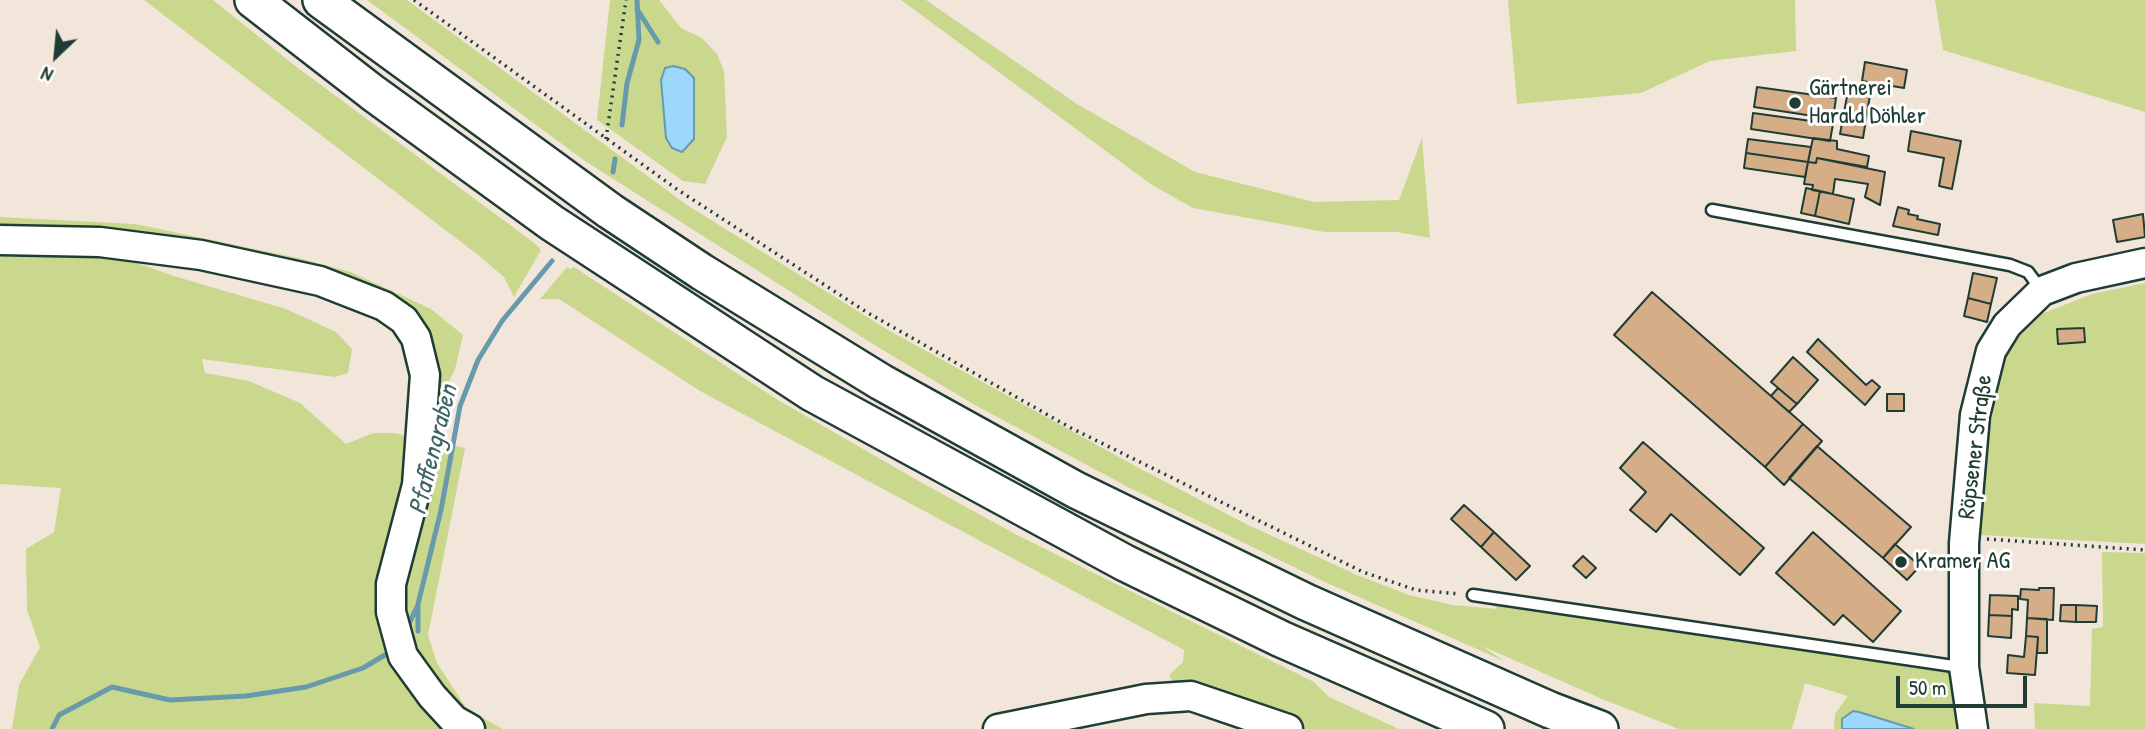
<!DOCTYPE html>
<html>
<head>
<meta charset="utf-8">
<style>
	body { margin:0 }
	#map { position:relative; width:2145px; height:729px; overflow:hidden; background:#f2e6db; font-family:"Patrick Hand",sans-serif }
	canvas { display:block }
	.north { position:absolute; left:21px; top:21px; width:70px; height:70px; -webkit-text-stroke:5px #fff; paint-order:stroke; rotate:206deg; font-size:19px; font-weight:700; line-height:28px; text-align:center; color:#1f3d34 }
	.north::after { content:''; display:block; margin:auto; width:24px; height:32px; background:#1f3d34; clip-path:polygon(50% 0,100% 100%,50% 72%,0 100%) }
	.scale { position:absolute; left:1896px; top:676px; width:131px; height:32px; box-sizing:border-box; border:4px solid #1f3d34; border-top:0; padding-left:9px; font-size:21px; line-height:24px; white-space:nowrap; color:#1f3d34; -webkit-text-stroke:5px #fff; paint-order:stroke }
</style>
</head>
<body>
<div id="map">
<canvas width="2145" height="729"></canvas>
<div class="north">N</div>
<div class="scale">50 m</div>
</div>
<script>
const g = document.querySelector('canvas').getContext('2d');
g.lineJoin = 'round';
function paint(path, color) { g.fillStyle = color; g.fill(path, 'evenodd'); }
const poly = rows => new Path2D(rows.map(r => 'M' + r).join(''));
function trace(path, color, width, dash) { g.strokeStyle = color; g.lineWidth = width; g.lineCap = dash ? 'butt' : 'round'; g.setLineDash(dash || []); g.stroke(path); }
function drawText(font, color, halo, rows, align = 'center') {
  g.font = font + ' "Patrick Hand",sans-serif'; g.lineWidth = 6; g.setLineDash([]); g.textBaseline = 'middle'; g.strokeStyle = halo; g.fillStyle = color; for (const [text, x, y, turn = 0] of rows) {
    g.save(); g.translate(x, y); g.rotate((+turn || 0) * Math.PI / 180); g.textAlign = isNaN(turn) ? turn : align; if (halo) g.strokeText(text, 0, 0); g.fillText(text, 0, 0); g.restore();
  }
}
paint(poly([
	[144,0,213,0,294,65,533,242,541,250,514,297,504,277,478,255],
	[367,0,407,0,687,205,888,330,1139,468,1244,523,1357,575,1409,595,1453,605,1497,609,1494,604,1802,650,1952,669,1964,729,1914,729,1853,711,1841,724,1842,729,1834,729,1835,714,1848,696,1805,683,1792,729,1679,729,1602,699,1482,646,1504,661,1325,582,1128,487,975,405,876,346,585,161],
	[610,0,659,0,681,28,702,38,717,54,724,71,727,137,705,184,683,181,597,120],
	[901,0,926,0,1077,104,1195,172,1314,202,1399,200,1422,138,1430,238,1397,232,1325,232,1193,208,1152,185],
	[1508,0,1795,0,1796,51,1710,61,1641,93,1517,104],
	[1935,0,2145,0,2145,112,1943,50],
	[0,217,135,224,298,258,351,272,431,309,463,335,455,369,429,423,431,393,380,291,0,233],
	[0,251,109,253,174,276,286,309,336,332,352,349,348,373,335,377,202,359,205,373,249,381,300,403,346,444,373,433,394,433,465,448,428,635,437,663,467,709,503,729,12,729,19,685,40,647,27,610,26,549,54,532,61,488,0,484],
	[567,267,571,269,574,267,778,400,917,480,1015,534,1314,682,1329,697,1399,729,1304,729,1260,711,1175,685,1169,675,1183,662,1184,650,700,391,559,299,540,299],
	[2145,283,2145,544,1981,535,1993,384,2011,343,2041,314,2092,294],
	[2102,552,2145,553,2145,729,2035,729,2034,703,2090,706,2092,629,2103,627]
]), '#c9d88d');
const water = poly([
	[673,66,685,69,694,78,694,139,682,152,672,148,666,138,661,80,665,68,673,66],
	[1853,711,1859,712,1914,729,1842,729,1842,719,1853,711]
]);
paint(water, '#9bd8fc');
trace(water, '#699aac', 2);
trace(poly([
	[637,9,658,42],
	[622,125,627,83,639,40,637,0],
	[613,172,615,159],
	[406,630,417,607],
	[418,631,418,604,441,510,460,406,478,360,502,321,552,261],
	[52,729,59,715,112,687,170,700,246,696,306,687,363,668,390,652]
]), '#699aac', 5);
const building = poly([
	[1865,62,1907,70,1904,88,1862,81,1865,62],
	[1757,87,1836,98,1833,119,1754,107,1757,87],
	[1848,91,1870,95,1863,138,1840,134,1848,91],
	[1753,113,1833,124,1830,141,1751,129,1753,113],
	[1911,131,1961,141,1952,189,1939,186,1944,158,1908,151,1911,131],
	[1813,138,1837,141,1837,149,1869,156,1867,167,1817,158,1816,163,1808,162,1813,138],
	[1748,139,1811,147,1808,162,1746,153,1748,139],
	[1746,153,1808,162,1805,177,1744,168,1746,153],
	[1817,158,1885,172,1880,205,1865,197,1868,184,1835,179,1833,194,1812,190,1813,185,1804,184,1808,162,1816,163,1817,158],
	[1806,188,1820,191,1815,216,1801,213,1806,188],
	[1820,191,1854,199,1849,224,1815,216,1820,191],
	[1898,207,1909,210,1908,214,1918,216,1917,219,1940,224,1938,235,1893,226,1898,207],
	[2143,214,2145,237,2117,242,2113,220,2143,214],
	[1973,273,1997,278,1991,304,1968,298,1973,273],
	[1652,292,1803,424,1765,467,1614,335,1652,292],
	[1968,298,1991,304,1987,322,1964,316,1968,298],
	[2084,328,2085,342,2058,344,2057,329,2084,328],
	[1818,339,1866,385,1872,380,1880,387,1865,405,1807,352,1818,339],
	[1793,357,1818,380,1797,404,1771,382,1793,357],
	[1778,388,1797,404,1789,412,1771,396,1778,388],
	[1887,394,1904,394,1904,411,1887,411,1887,394],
	[1803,424,1822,441,1784,485,1765,467,1803,424],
	[1643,442,1764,548,1740,575,1671,514,1656,532,1630,510,1646,492,1620,468,1643,442],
	[1817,446,1911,527,1883,558,1789,478,1817,446],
	[1464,505,1494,532,1481,547,1451,519,1464,505],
	[1494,532,1530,566,1516,580,1481,547,1494,532],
	[1813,532,1901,611,1873,642,1843,615,1834,625,1776,573,1813,532],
	[1895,544,1920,566,1907,580,1883,558,1895,544],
	[1583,556,1596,568,1586,578,1573,566,1583,556],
	[2039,588,2054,588,2053,620,2027,618,2028,600,2020,599,2021,589,2039,590,2039,588],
	[1990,595,2018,596,2018,610,2012,609,2012,616,1989,615,1990,595],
	[2061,605,2076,605,2076,622,2060,621,2061,605],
	[2076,605,2097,606,2096,622,2076,622,2076,605],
	[1989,615,2012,616,2011,638,1988,636,1989,615],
	[2027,618,2047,619,2047,653,2037,653,2038,637,2026,636,2027,618],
	[2026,636,2038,637,2035,675,2007,673,2008,655,2024,657,2026,636]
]);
paint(building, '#d5ad86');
trace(building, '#1f3d34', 2);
const lane = poly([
	[1712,210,2010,265,2028,272,2042,291],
	[1473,595,1960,667]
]);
const secondary = poly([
	[0,240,100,242,201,255,320,281,384,306,404,320,416,338,425,375,417,485,391,584,391,612,403,656,432,696,454,720,470,729],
	[998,729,1146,699,1191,696,1288,729],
	[1973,729,1964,667,1964,543,1975,415,1991,351,2007,325,2042,291,2076,278,2145,263]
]);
const highway = poly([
	[253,0,373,93,552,223,812,393,1125,563,1281,639,1486,729],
	[321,0,610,211,702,272,881,382,1076,490,1306,602,1550,710,1600,729]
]);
trace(lane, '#1f3d34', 15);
trace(secondary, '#1f3d34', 33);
trace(highway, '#1f3d34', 40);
trace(poly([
	[414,0,678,190,868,313,1071,428,1363,572,1416,590,1460,594],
	[606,139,626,0],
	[1987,539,2145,550]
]), '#1f3d34', 3.5, [2, 5]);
trace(lane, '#fff', 10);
trace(secondary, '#fff', 28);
trace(highway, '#fff', 35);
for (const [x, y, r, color] of [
	[1795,103,7,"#1f3d34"],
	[1901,562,7,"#1f3d34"]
]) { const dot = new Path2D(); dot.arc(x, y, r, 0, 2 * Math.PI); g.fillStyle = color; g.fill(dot); trace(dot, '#fff', 2.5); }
drawText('24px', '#1f3d34', '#fff', [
	["Gärtnerei",1809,89],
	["Harald Döhler",1809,117],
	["Kramer AG",1915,562]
], 'left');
drawText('24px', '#1f3d34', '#fff', [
	["Röpsener Straße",1976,447,-83]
]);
drawText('italic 26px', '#3e6466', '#fff', [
	["Pfaffengraben",434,450,-76]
]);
</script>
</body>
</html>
